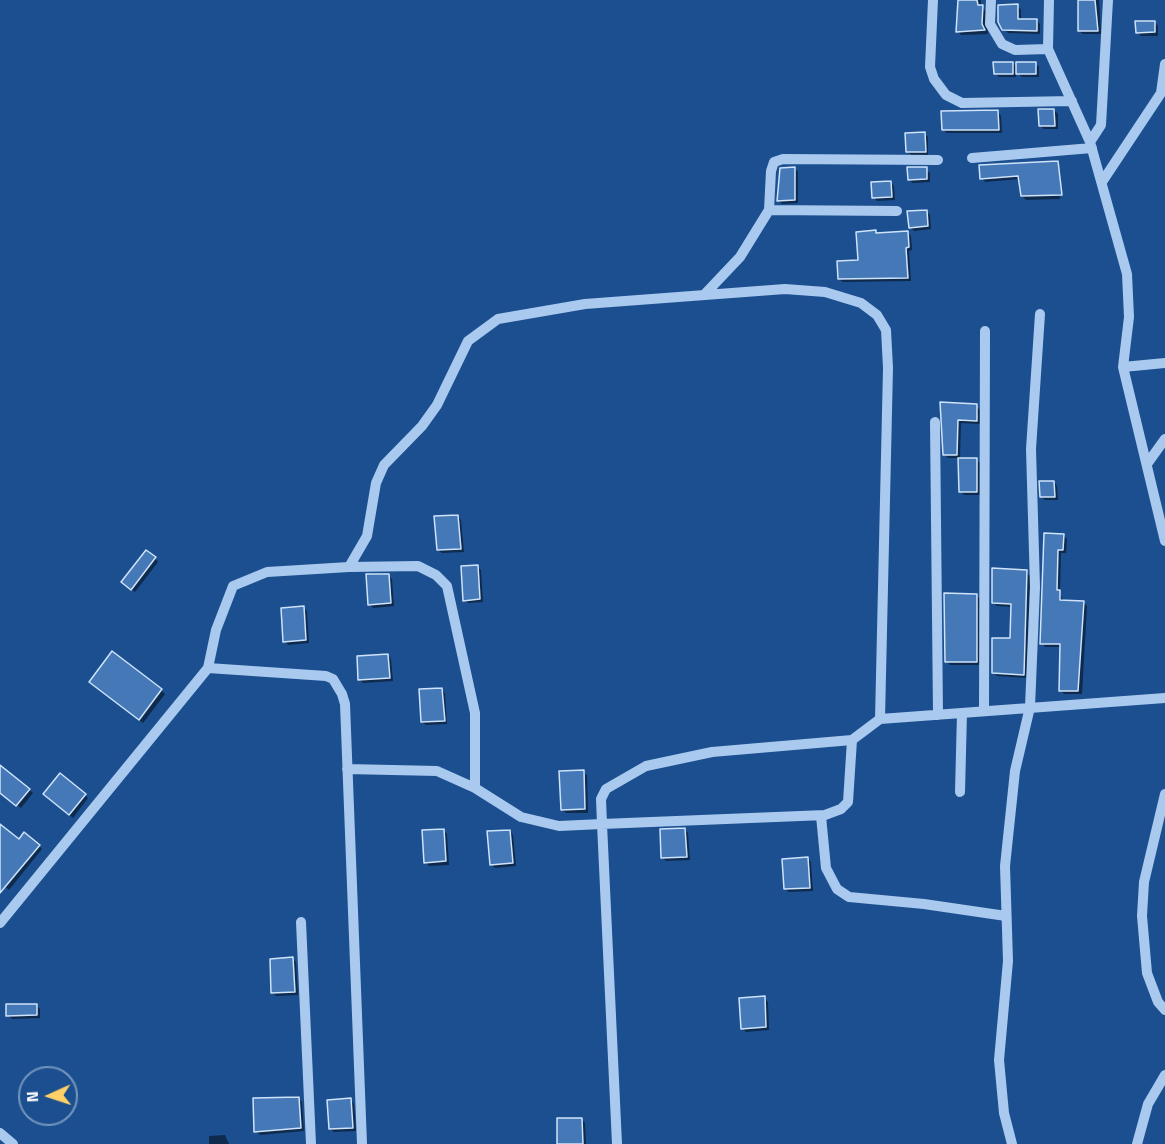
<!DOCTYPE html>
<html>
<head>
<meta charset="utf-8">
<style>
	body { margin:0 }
	#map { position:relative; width:1165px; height:1144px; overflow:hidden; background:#1b4f8f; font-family:"Titillium Web",sans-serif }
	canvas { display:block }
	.north { position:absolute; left:18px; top:1066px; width:60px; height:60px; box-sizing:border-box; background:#1b4f8f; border:2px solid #7695bc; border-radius:50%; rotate:267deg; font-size:16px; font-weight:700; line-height:24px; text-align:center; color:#fff }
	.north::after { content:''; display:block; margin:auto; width:21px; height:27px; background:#ffd166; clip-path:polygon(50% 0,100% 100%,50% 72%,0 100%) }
</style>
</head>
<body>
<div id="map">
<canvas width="1165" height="1144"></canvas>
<div class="north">N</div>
</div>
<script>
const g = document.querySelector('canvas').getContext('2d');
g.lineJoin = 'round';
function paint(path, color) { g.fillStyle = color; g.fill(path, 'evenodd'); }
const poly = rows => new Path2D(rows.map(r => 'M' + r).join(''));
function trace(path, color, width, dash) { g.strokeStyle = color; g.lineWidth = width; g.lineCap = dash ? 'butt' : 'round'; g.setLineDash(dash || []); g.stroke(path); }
paint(poly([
	[959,0,981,0,981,7,986,11,988,34,961,35,958,31],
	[1077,0,1099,0,1101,34,1083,34,1079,31],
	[1018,6,1021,10,1021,20,1037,20,1040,24,1040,34,1008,33,1004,29],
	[1155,22,1158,26,1158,36,1141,36,1137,32],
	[1013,63,1018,68,1035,63,1039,67,1039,77,1022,77,1016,72,1016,77,999,77,995,73],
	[1054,110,1058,114,1058,129,1044,129,1040,126],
	[998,112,1001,116,1002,133,947,133,943,130],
	[924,133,928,137,928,155,911,155,908,152],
	[1057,162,1060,199,1026,200,1022,196,1020,179,985,182,982,178],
	[795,168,798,172,798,203,782,204,779,201],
	[926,169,930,173,930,182,913,183,909,180],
	[890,182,894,186,895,200,877,201,874,197],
	[927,212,930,215,931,229,914,231,910,227],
	[858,233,908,233,911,236,912,250,909,251,911,281,843,282,839,279,860,262],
	[941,404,976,406,980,410,980,424,961,423,960,458,948,458,944,454],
	[977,460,980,463,980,495,964,495,960,491],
	[1054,482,1057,486,1058,500,1045,500,1041,497],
	[458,516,461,520,464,552,442,553,438,550],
	[1045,535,1063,535,1067,539,1066,553,1061,553,1060,592,1063,602,1083,602,1087,606,1082,694,1064,694,1060,690,1062,647,1045,647,1042,643],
	[155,558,158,562,135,592,126,586],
	[477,567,481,570,483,602,468,603,464,600],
	[1026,572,1030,576,1027,678,997,676,993,672,1011,640,1012,607,997,606,993,603],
	[388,575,392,579,394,606,373,608,369,604],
	[976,595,980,599,980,665,950,665,946,661],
	[303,607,307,611,309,643,288,645,285,641],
	[388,655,391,659,393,681,363,683,360,680],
	[95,685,161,690,165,694,143,723],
	[441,689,445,693,447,724,426,725,422,722],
	[0,765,33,793,21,808,0,791],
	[583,772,587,775,588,813,566,813,562,810],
	[85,795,88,798,73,818,48,798],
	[0,825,19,841,39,846,42,849,9,890,0,882],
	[443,830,447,834,449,865,429,866,425,862],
	[685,830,688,833,690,860,666,861,662,857],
	[510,831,513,835,516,866,495,868,491,864],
	[808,859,811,862,813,891,789,892,785,889],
	[293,959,296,962,298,995,276,996,273,993],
	[764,998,768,1002,769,1030,746,1032,742,1028],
	[36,1005,40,1009,40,1018,12,1019,8,1015],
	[298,1098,302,1102,304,1131,260,1135,256,1131],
	[351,1100,354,1104,356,1131,334,1132,330,1129],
	[582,1120,585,1123,586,1144,559,1144],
	[225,1135,229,1144,209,1144,209,1136]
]), '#0007');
const building = poly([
	[958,0,977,0,978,5,983,5,982,24,985,30,956,32,958,0],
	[1078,0,1095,0,1098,31,1078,31,1078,0],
	[1018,4,1018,19,1037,19,1037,31,1002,30,998,22,998,5,1018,4],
	[1135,21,1155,21,1155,32,1136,33,1135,21],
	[993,62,1013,62,1013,74,994,74,993,62],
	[1016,62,1036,62,1036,74,1016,74,1016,62],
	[1038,109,1054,109,1055,126,1039,126,1038,109],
	[998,110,999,130,942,130,941,111,998,110],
	[925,132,926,152,906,152,905,133,925,132],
	[1058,161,1062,195,1021,196,1018,176,980,179,979,165,1058,161],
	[795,167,795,200,777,201,780,168,795,167],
	[907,167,927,167,927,179,908,180,907,167],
	[891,181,892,197,872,198,871,182,891,181],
	[927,210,928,226,909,228,907,211,927,210],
	[876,230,876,233,908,231,909,247,906,248,908,278,838,279,837,261,858,260,856,232,876,230],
	[940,402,977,404,977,421,958,420,957,455,943,455,940,402],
	[958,458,977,458,977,492,959,492,958,458],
	[1039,481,1054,481,1055,497,1040,497,1039,481],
	[458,515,461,549,437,550,434,516,458,515],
	[1044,533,1064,534,1063,550,1058,550,1057,590,1060,590,1060,600,1084,601,1078,691,1059,691,1060,644,1040,644,1044,533],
	[146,550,156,557,131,590,121,582,146,550],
	[478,565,480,599,463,601,461,566,478,565],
	[992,568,1027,570,1024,675,992,673,992,638,1010,638,1011,604,992,603,992,568],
	[366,574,389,574,391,603,368,605,366,574],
	[944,593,977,594,977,662,945,662,944,593],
	[304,606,306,640,283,642,281,608,304,606],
	[112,651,162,689,139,720,89,682,112,651],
	[388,654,390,678,358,680,357,656,388,654],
	[442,688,445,721,421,722,419,689,442,688],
	[0,765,30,789,16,806,0,793,0,765],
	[584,770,585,809,561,810,559,771,584,770],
	[60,773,86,794,69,815,43,794,60,773],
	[0,824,19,839,24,832,40,845,0,893,0,824],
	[685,828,687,857,661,858,660,829,685,828],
	[444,829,446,861,424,863,422,830,444,829],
	[510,830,513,863,490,865,487,831,510,830],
	[808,857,810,888,784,889,782,859,808,857],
	[293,957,295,992,271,993,270,959,293,957],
	[765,996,766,1027,741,1029,739,998,765,996],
	[6,1004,37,1004,37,1015,6,1016,6,1004],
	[299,1097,301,1128,254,1132,253,1098,299,1097],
	[351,1098,353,1128,329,1129,327,1100,351,1098],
	[557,1118,582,1118,583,1144,557,1144,557,1118]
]);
paint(building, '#4478b7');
trace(building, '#cfe3fa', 1.5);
trace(poly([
	[933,0,930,67,934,79,946,95,962,103,1072,101],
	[991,0,990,24,1002,44,1015,50,1048,49],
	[1049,0,1048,49,1090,142,1127,274,1129,317,1123,367,1165,541],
	[1090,142,1101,125,1108,0],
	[972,158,1092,148],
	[1102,182,1161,93,1165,64],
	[769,210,771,171,774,162,783,159,938,160],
	[704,295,740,257,769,210,897,211],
	[1123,367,1165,363],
	[935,422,938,715],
	[1147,464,1165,439],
	[349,567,418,566,436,575,447,586,475,713,475,788],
	[208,668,326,676,333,679,342,694,345,704,362,1144],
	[984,711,985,331],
	[347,769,437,771,475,788,521,817,559,826,602,824,601,799,606,789,646,766,712,752,852,740],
	[960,792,962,713],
	[1165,794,1144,882,1142,916,1147,973,1158,1002,1165,1010],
	[821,816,826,868,837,889,849,897,924,904,1006,916],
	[301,922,311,1144],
	[0,923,208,668,216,630,233,586,267,572,349,567,367,536,376,483,384,465,422,426,437,405,468,341,498,319,585,304,785,289,825,292,861,303,877,315,886,330,888,368,880,719],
	[0,1133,13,1144],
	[617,1144,602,824,825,815,841,809,848,802,852,740,880,719,1165,698],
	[1012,1144,1004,1113,999,1060,1008,961,1005,866,1015,771,1030,707,1035,587,1031,449,1040,314],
	[1137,1144,1148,1104,1165,1075]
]), '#a9c9ee', 10);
</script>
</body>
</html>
